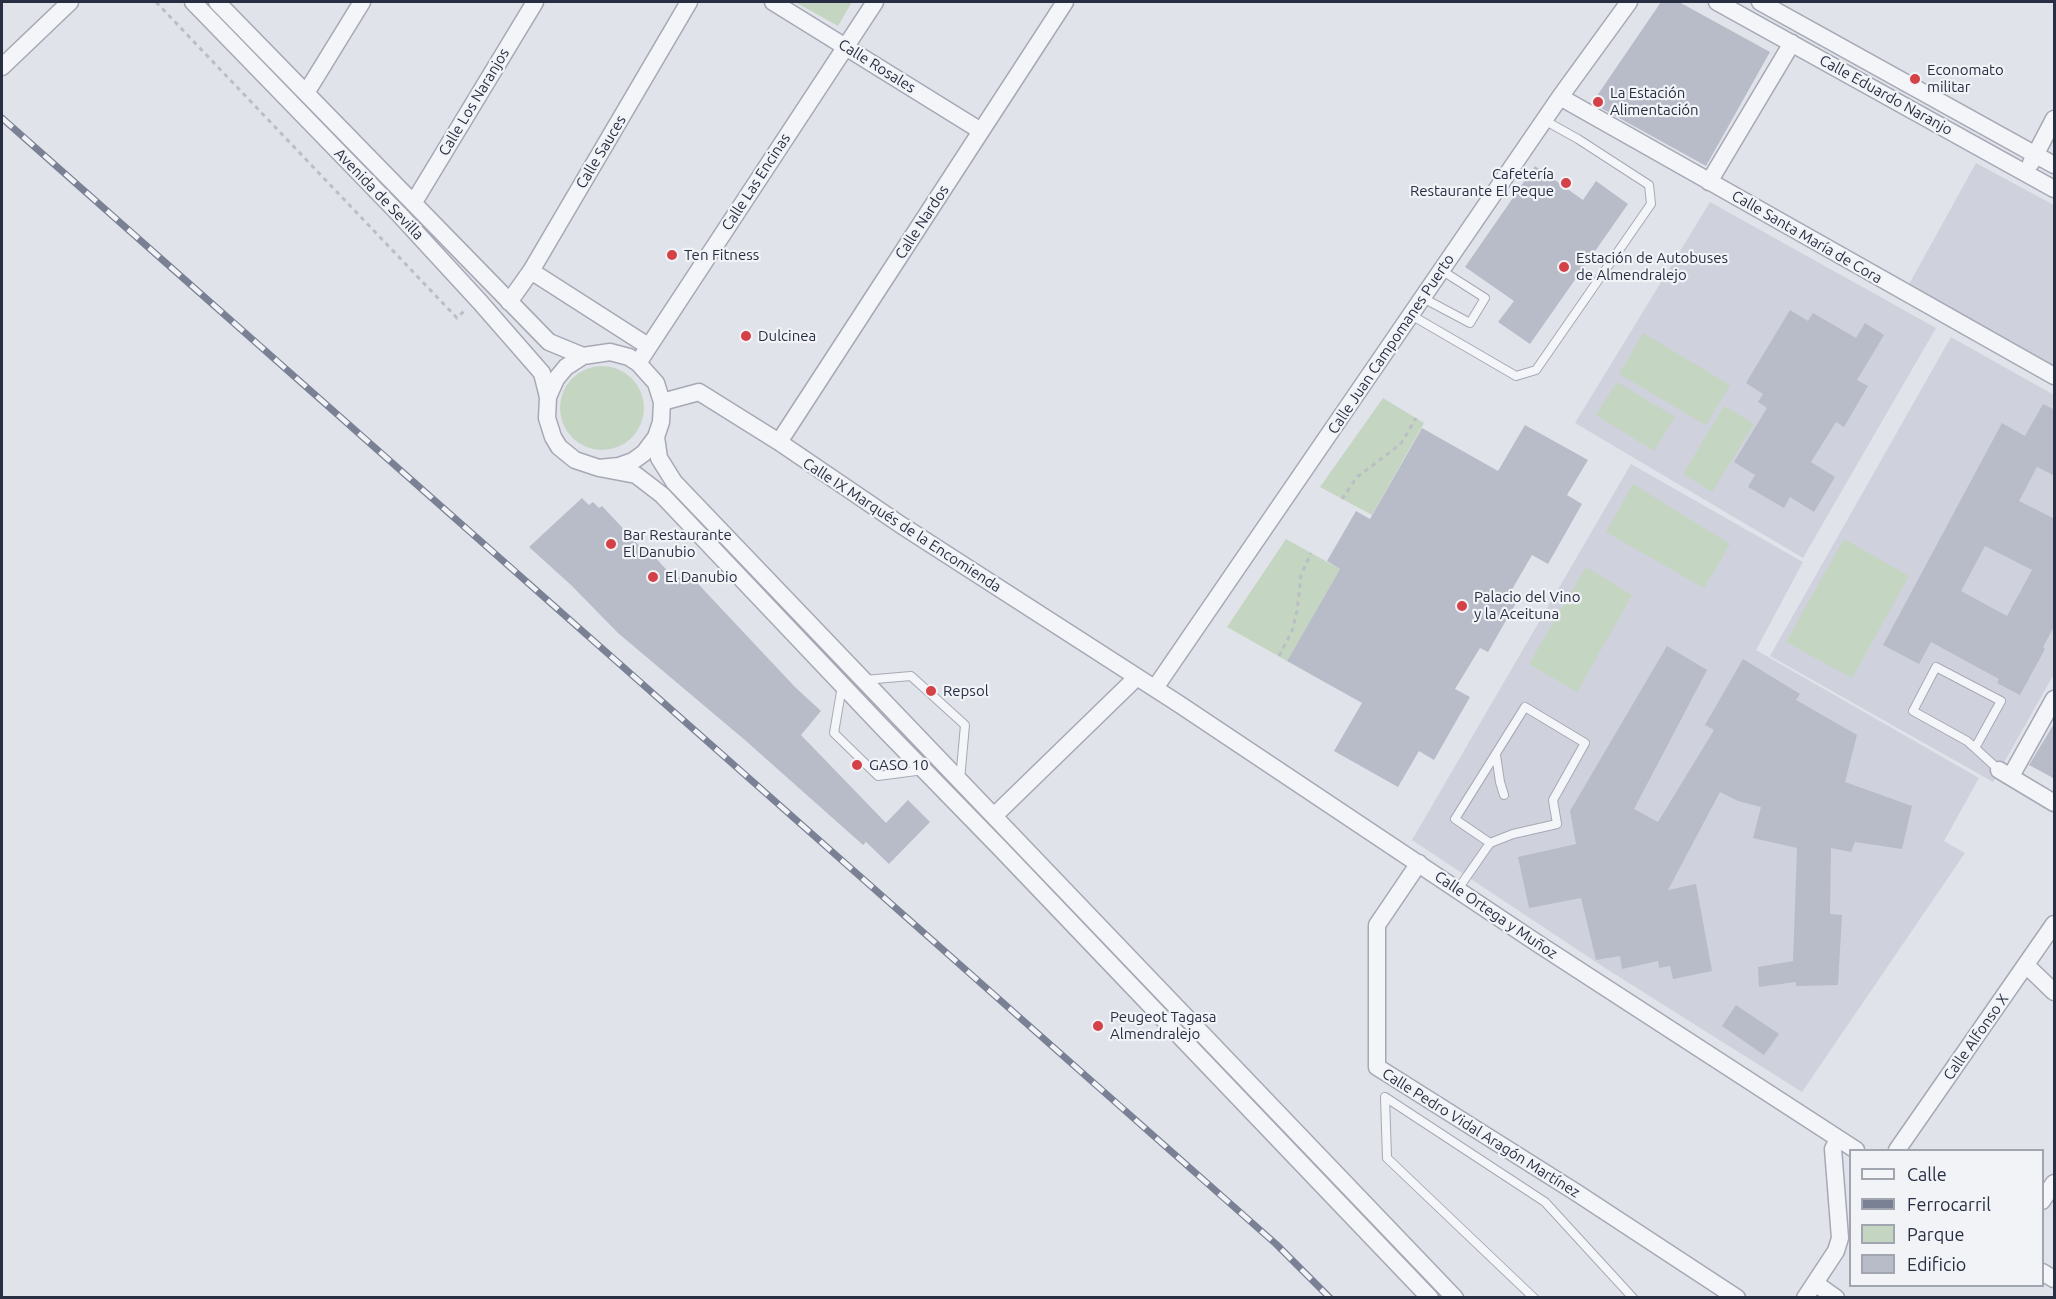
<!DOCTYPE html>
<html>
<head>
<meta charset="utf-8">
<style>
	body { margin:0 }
	#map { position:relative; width:2056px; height:1299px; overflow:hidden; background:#e1e3ea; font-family:Ubuntu,sans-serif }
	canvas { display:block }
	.frame { position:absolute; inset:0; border:3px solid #282f43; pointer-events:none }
	.legend { position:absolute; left:1849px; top:1149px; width:195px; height:138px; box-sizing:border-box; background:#f1f3f7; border:2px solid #a1a5af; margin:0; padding:8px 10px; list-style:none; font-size:18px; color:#282f43 }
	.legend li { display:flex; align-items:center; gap:12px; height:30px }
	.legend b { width:30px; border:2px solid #a1a5af }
</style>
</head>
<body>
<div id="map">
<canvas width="2056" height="1299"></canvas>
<div class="frame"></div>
<ul class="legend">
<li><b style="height:8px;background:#f4f5f8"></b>Calle</li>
<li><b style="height:8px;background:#7a8195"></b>Ferrocarril</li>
<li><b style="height:16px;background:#c4d5c2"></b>Parque</li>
<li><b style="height:16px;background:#b8bcc8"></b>Edificio</li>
</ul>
</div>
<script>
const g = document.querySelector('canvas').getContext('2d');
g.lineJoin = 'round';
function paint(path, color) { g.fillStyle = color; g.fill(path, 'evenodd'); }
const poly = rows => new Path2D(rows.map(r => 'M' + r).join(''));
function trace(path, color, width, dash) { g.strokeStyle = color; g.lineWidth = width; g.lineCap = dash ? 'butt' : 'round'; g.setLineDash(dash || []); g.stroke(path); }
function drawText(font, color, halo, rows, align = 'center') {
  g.font = font + ' Ubuntu,sans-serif'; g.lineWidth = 4.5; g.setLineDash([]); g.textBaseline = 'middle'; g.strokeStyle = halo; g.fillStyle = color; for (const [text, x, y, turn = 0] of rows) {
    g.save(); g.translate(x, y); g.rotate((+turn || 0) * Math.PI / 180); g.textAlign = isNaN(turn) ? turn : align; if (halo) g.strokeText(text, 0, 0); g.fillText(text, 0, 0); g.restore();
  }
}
paint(poly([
	[1976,163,2054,205,2054,366,1908,286],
	[1710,202,1936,328,1803,558,1575,423],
	[1951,337,2054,395,2054,674,1993,782,1770,656],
	[1631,464,1803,562,1756,650,1979,778,1944,841,1965,853,1802,1092,1605,968,1412,840]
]), '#cfd2dc');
paint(poly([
	[795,2,852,2,838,26],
	[1643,333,1730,385,1706,425,1619,374],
	'560 408a42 42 0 1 1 84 0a42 42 0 1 1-84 0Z',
	[1617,382,1675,417,1654,451,1596,415],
	[1383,398,1424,423,1372,515,1320,487],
	[1724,406,1754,424,1712,492,1683,474],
	[1633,484,1730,544,1704,588,1606,532],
	[1286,539,1340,569,1287,661,1227,627],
	[1844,539,1909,576,1852,678,1786,642],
	[1586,567,1632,595,1577,692,1529,664]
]), '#c4d5c2');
paint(poly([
	[1661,2,1679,2,1770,52,1706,166,1592,103],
	[1535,166,1583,200,1596,181,1628,204,1530,344,1498,322,1514,301,1465,267],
	[1790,310,1808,321,1813,313,1856,338,1865,323,1884,335,1857,380,1868,386,1844,427,1836,422,1811,462,1835,477,1814,512,1790,497,1784,508,1748,487,1755,475,1734,462,1767,408,1758,402,1763,394,1746,383],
	[2043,404,2055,410,2055,476,2037,467,2019,501,2055,519,2055,625,2043,647,2045,649,2020,695,1997,683,1999,679,1931,642,1919,664,1883,645,2002,423,2025,436],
	[1985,546,2032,570,2007,616,1961,591],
	[1525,425,1588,460,1567,495,1582,504,1548,564,1532,555,1507,598,1516,603,1488,652,1480,648,1455,689,1470,697,1434,760,1419,751,1398,787,1334,751,1362,703,1287,661,1340,569,1327,561,1356,511,1370,519,1422,428,1498,471],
	[582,498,589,505,593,502,599,508,602,506,649,556,652,554,676,580,686,571,795,687,821,711,801,735,886,823,908,800,930,822,889,864,866,842,863,845,746,741,618,633,571,585,529,547],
	[1667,646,1707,670,1634,809,1658,822,1714,730,1705,725,1743,659,1800,694,1796,700,1857,735,1845,782,1912,806,1902,849,1855,842,1851,852,1831,848,1830,914,1842,915,1838,985,1796,986,1796,982,1759,987,1758,967,1793,961,1797,848,1753,838,1761,807,1738,801,1720,792,1668,890,1696,884,1712,971,1673,979,1670,966,1659,968,1658,961,1622,969,1620,956,1596,960,1581,898,1529,908,1518,857,1576,844,1570,811],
	[2055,722,2055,779,2029,765],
	[1736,1005,1779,1034,1764,1055,1722,1026]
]), '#b8bcc8');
const service = poly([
	[1423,298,1470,323,1485,298,1441,270],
	[1411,315,1516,376,1536,370,1651,204,1649,185,1578,139,1544,120],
	[864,680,911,676,965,725,960,780],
	[842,686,834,733,878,776,924,770],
	[1975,748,2001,701,1936,667,1913,711,1967,741,1975,748,1999,770],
	[1496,755,1500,782,1504,795],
	[1458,889,1490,843,1513,834,1557,824,1553,800,1585,743,1525,707,1455,819,1490,843],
	[1534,1298,1387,1158,1385,1097,1545,1202,1633,1298]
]);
const minor = poly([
	[193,2,399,214,480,302,542,373,548,397],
	[217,2,549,342,583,356],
	[773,2,981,131],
	[1717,2,2054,189],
	[1760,2,2054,165],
	[2,67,70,2],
	[306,93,362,2],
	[1560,97,2054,376],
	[2031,163,2054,119],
	[1709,182,1792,43],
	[414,202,535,2],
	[531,271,648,346],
	[509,302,531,271,689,2],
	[638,363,875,2],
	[662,402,699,392,779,442,901,525,1179,704,1537,943,1856,1150],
	[656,437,659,458,674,482,1455,1298],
	[779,442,1065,2],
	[599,468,619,466,633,461,644,453,656,437,661,422,662,402,656,383,638,363,629,357,610,352,583,356,566,367,556,379,548,397,547,418,553,437,559,447,575,460,599,468,636,475,662,495,883,728,999,847,1430,1298],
	[1155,688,1560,97,1629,2],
	[1999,770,2054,803],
	[2011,776,2054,699],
	[994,816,1137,677],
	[1419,863,1377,925,1377,1067,1577,1193,1737,1298],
	[2026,965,2054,992],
	[1897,1150,2054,924],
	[2042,1201,2054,1183],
	[2042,1272,2054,1279],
	[1815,1283,1836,1298],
	[1805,1298,1836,1251,1840,1238,1833,1149,1838,1139]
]);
trace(service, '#a6a9b5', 10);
trace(minor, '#a6a9b5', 19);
trace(poly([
	[156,2,457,318,465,310],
	[1342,499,1357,477,1393,450,1402,442,1416,418],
	[1279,656,1292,631,1297,611,1301,575,1311,553]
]), '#bbbec5', 3, [4.5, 4.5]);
trace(service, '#f4f5f8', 8);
trace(minor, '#f4f5f8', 16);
const rail = poly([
	[2,118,1276,1244,1330,1298]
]);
trace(rail, '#7a8195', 7);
trace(rail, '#f1f3f7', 4.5, [14]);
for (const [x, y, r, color] of [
	[1915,79,6,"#d44146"],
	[1598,102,6,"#d44146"],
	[1566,183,6,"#d44146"],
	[672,255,6,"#d44146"],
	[1564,267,6,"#d44146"],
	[746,336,6,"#d44146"],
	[611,544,6,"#d44146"],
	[653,577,6,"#d44146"],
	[1462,606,6,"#d44146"],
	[931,691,6,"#d44146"],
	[857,765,6,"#d44146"],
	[1098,1026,6,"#d44146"]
]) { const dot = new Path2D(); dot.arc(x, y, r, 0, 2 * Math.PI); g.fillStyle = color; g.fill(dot); trace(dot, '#f1f3f7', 2); }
drawText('15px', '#282f43', '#f1f3f7', [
	["Calle Rosales",877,66,32],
	["Calle Eduardo Naranjo",1886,95,29],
	["Calle Los Naranjos",474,102,-59],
	["Calle Sauces",601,152,-59],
	["Calle Las Encinas",756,182,-57],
	["Avenida de Sevilla",379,194,46],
	["Calle Nardos",922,222,-57],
	["Calle Santa María de Cora",1807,237,30],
	["Calle Juan Campomanes Puerto",1391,344,-56],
	["Calle IX Marqués de la Encomienda",902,525,33],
	["Calle Ortega y Muñoz",1496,915,34],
	["Calle Alfonso X",1976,1037,-55],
	["Calle Pedro Vidal Aragón Martínez",1481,1133,32]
]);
drawText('15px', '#282f43', '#f1f3f7', [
	["Economato",1927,70],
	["militar",1927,87],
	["La Estación",1610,93],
	["Alimentación",1610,110],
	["Cafetería",1554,174,"right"],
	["Restaurante El Peque",1554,191,"right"],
	["Ten Fitness",684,255],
	["Estación de Autobuses",1576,258],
	["de Almendralejo",1576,275],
	["Dulcinea",758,336],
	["Bar Restaurante",623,535],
	["El Danubio",623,552],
	["El Danubio",665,577],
	["Palacio del Vino",1474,597],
	["y la Aceituna",1474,614],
	["Repsol",943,691],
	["GASO 10",869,765],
	["Peugeot Tagasa",1110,1017],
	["Almendralejo",1110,1034]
], 'left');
</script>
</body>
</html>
